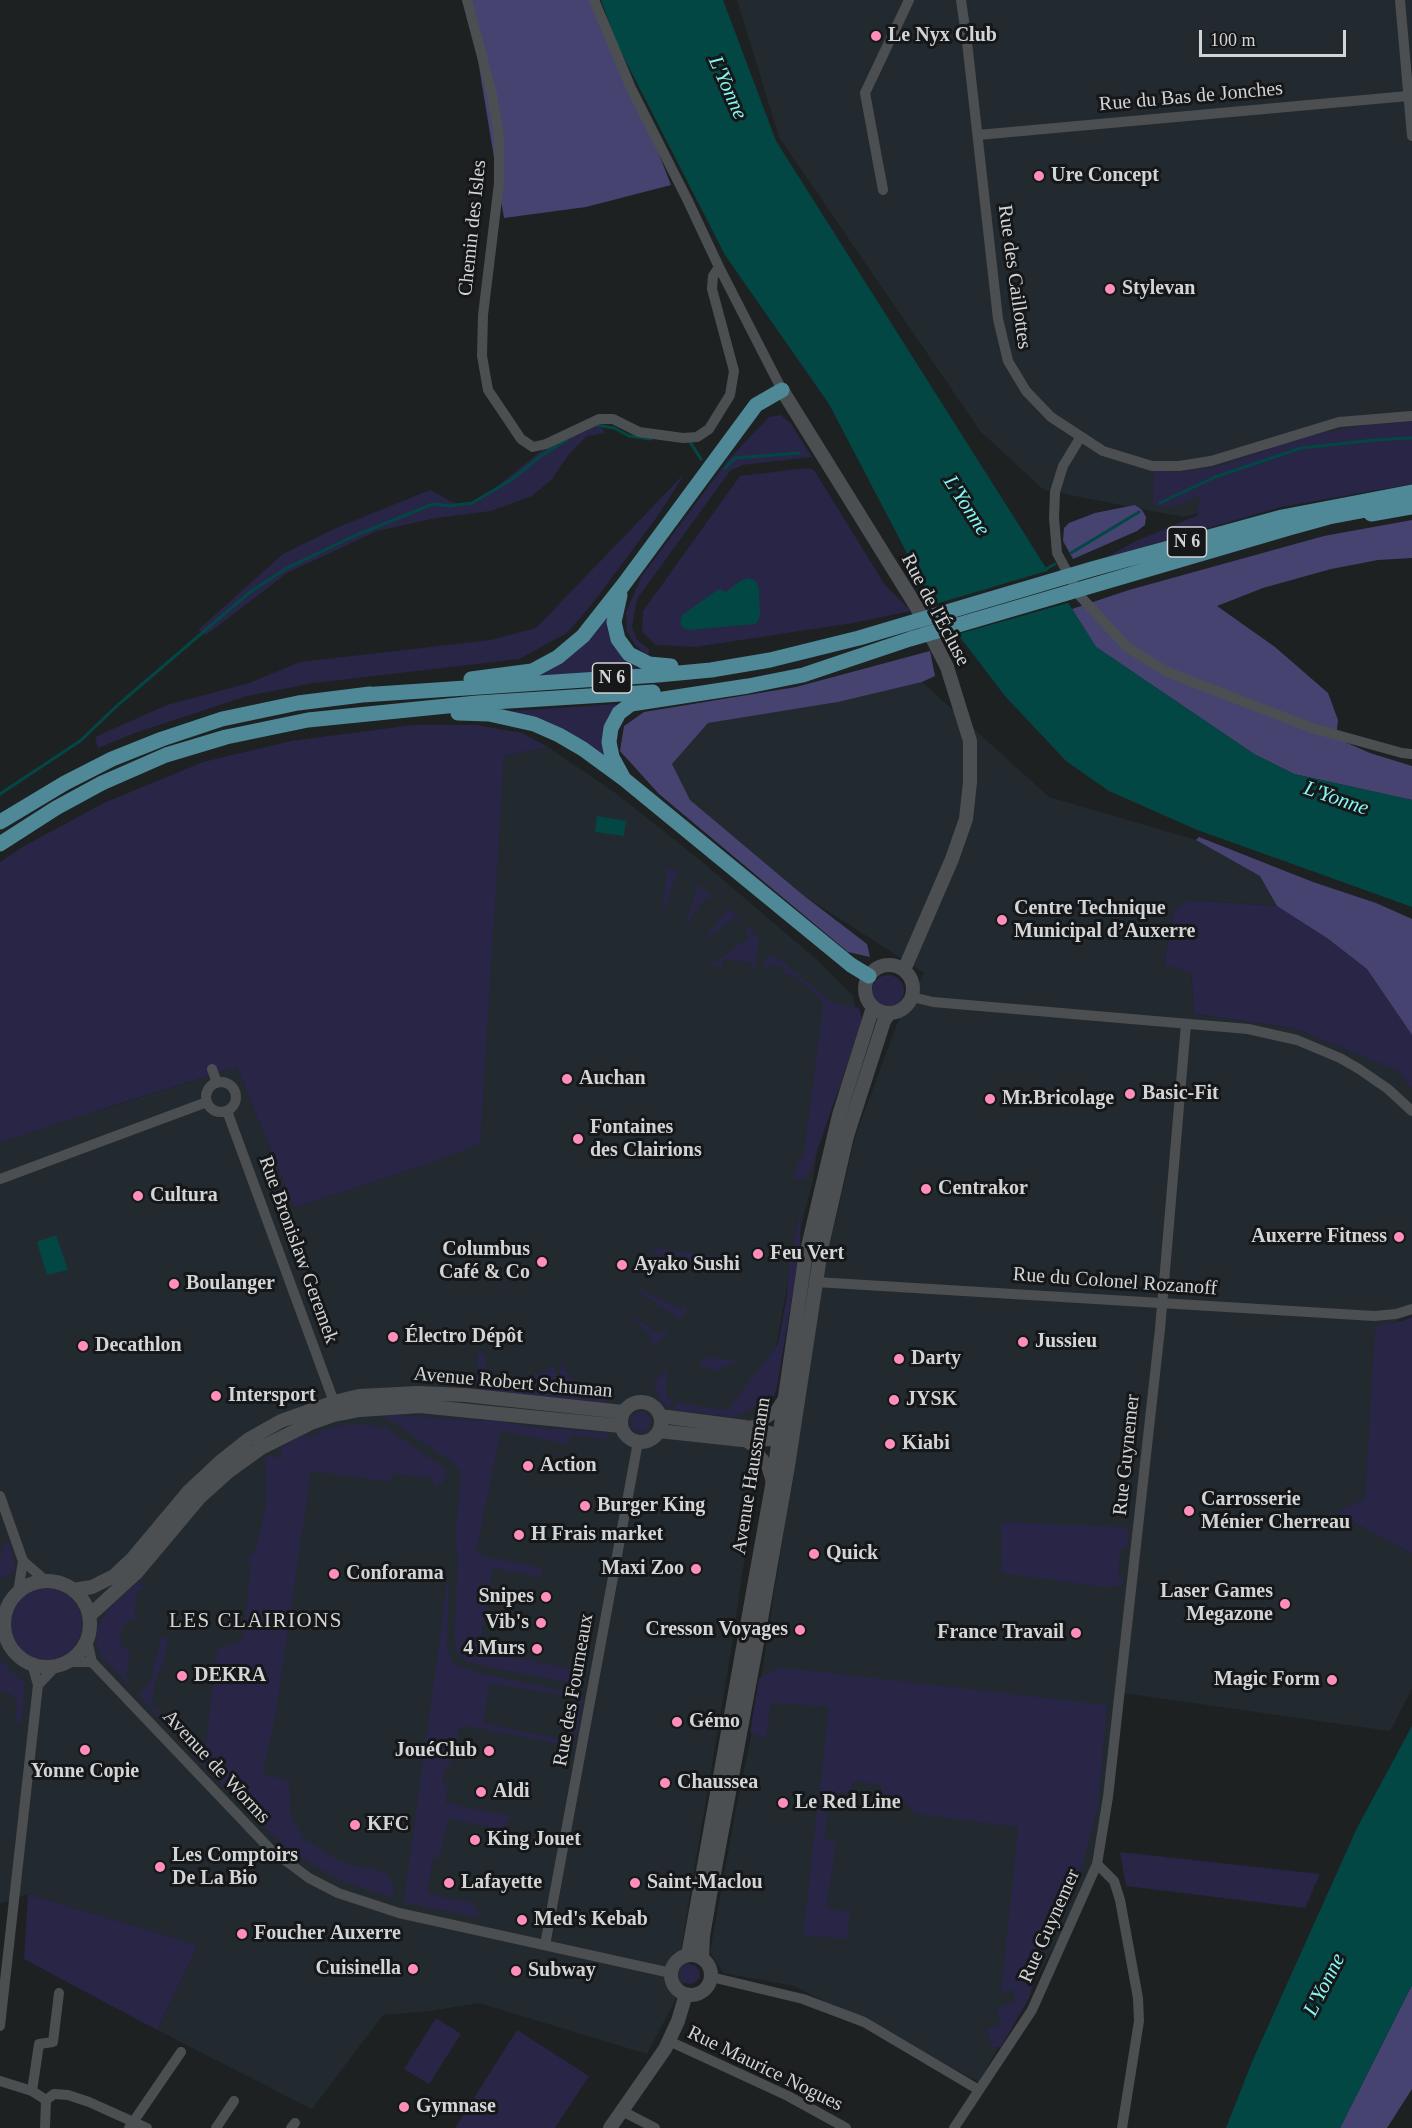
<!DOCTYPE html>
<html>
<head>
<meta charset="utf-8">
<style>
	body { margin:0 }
	#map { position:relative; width:1412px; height:2128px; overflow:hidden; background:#1e2122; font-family:"Times New Roman",serif }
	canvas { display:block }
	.scale { position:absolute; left:1199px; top:30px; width:147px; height:27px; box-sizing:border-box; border:3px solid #d3d4d5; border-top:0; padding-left:8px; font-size:18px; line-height:21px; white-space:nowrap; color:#d3d4d5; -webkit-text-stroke:4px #151719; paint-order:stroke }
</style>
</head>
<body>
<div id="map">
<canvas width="1412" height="2128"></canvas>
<div class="scale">100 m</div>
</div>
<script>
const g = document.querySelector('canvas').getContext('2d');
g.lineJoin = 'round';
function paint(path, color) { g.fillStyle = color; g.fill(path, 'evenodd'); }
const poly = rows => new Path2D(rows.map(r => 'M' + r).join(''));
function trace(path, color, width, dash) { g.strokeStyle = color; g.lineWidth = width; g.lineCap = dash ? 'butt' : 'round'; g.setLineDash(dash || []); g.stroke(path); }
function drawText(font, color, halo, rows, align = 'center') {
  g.font = font + ' "Times New Roman",serif'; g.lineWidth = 6; g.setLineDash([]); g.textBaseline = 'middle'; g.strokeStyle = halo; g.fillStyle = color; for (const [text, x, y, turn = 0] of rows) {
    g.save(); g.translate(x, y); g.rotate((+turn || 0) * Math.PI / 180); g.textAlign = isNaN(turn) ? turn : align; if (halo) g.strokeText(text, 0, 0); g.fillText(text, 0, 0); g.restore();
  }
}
paint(poly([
	[737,0,1412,0,1412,471,1307,486,1183,517,1044,490,981,432,779,137],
	[922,682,1049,797,1196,840,1261,876,1277,906,1191,900,1174,910,1164,963,1191,973,1194,1014,1294,1028,1399,1071,1412,1088,1412,1315,1380,1327,1365,1498,1337,1512,1412,1554,1412,1689,1390,1731,1123,1693,1087,1887,979,2082,794,1986,723,1973,710,1952,735,1814,755,1718,824,1270,855,1137,897,1024,924,973,803,895,690,800,672,764,708,723,838,702],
	[548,747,614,792,695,856,815,958,853,996,859,1025,842,1084,825,1119,817,1150,813,1179,790,1271,773,1364,731,1651,681,1949,692,1968,647,2054,479,2003,430,2011,383,2015,312,2109,157,2030,198,1945,28,1894,0,1904,0,1143,212,1069,91,1113,237,1067,294,1208,419,1167,498,825,504,756]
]), '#222a30');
paint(poly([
	[781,415,791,424,812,457,742,465,730,471,637,599,632,627,637,640,650,650,647,655,635,645,627,631,626,613,641,577,728,460,769,417],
	[1412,422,1412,484,1281,507,1105,558,1136,541,1198,515,1198,505,1201,501,1199,496,1179,505,1162,507,1153,503,1154,470,1179,472,1217,467,1302,437,1367,425],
	[598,423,605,433,587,436,569,454,552,479,532,496,491,511,436,518,377,531,287,573,206,635,198,630,283,554,336,528,430,490,452,502,467,505,484,497,541,451],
	[807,468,814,470,885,585,911,611,853,623,695,647,656,645,642,632,643,611,740,476],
	[685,473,659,514,596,599,567,633,519,659,314,683,247,696,135,733,98,748,95,737,167,705,249,683,300,662,491,640,536,628],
	[612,609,629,660,639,670,535,678],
	[618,704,607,721,608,760,500,712],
	[413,725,477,725,522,733,548,747,504,756,480,1144,419,1167,294,1208,237,1067,64,1121,0,1143,0,862,24,846,104,803,203,762,291,741],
	[661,865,685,874,677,873,662,916,667,867,660,866],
	[692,883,699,885,712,897,713,900,706,897,685,926,697,888,691,885],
	[1190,900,1277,906,1327,938,1367,969,1412,1035,1412,1088,1398,1071,1294,1028,1194,1014,1191,973,1164,964,1174,910],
	[722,905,738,917,739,923,733,918,702,943,726,911],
	[749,928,759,938,755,969,751,970,752,963,723,959,722,967,711,964,710,959,715,963,749,937,745,931],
	[771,956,778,958,831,1002,859,1008,861,1015,862,1021,811,1169,805,1178,798,1180,793,1174,804,1152,823,1007,819,997,794,975,783,974,784,967,766,965,764,972,763,963,767,958],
	'872 991a16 16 0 1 1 32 0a16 16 0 1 1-32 0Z',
	[801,1208,800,1249,777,1387,774,1396,736,1417,674,1410,676,1402,722,1410,729,1408,778,1344,787,1295,789,1267],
	[654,1248,714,1256,712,1271,666,1250,662,1257,654,1252],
	[638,1288,681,1309,686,1304,686,1312,681,1320,637,1290],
	[628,1313,660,1335,666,1329,667,1335,653,1346,650,1345,648,1344,653,1339],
	[1412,1317,1412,1554,1336,1512,1365,1498,1375,1330,1380,1324,1402,1321],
	[478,1353,485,1354,485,1363,489,1372,493,1376,511,1382,585,1396,596,1396,607,1392,611,1398,601,1404,483,1391,477,1382],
	[708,1357,724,1360,739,1359,717,1371,701,1366,701,1361],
	[565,1358,568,1360,561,1364,567,1372,580,1390,587,1385,588,1392,577,1390,562,1381,560,1376,560,1366],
	[554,1364,558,1384,555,1385,522,1378,542,1373],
	[665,1370,667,1372,666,1399,673,1399,670,1409,664,1405,654,1388,656,1381],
	'631 1422a10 10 0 1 1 20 0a10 10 0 1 1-20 0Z',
	[386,1414,480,1421,493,1420,534,1427,608,1433,607,1439,571,1435,568,1444,501,1431,476,1551,485,1557,543,1568,541,1577,493,1568,479,1651,483,1656,501,1655,568,1668,568,1671,587,1674,584,1675,583,1679,571,1683,489,1667,464,1661,457,1653,454,1639,458,1558,455,1536,460,1490,460,1472,452,1462,385,1417],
	[345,1425,368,1425,383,1428,384,1426,444,1468,446,1476,443,1483,437,1486,432,1486,434,1479,393,1473,391,1482,311,1471,276,1712,263,1775,289,1780,291,1818,305,1839,343,1863,385,1872,393,1883,393,1898,343,1882,289,1850,256,1819,180,1741,185,1737,190,1742,206,1744,217,1650,243,1639,251,1565,246,1560,255,1551,266,1506,266,1465,263,1460,271,1455,276,1459,282,1452,280,1448,299,1437,305,1435,310,1438,319,1434,320,1430],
	[1001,1522,1128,1527,1128,1545,1120,1551,1118,1576,1124,1581,1120,1586,1103,1587,1002,1573],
	[9,1542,14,1560,15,1570,0,1580,0,1558,3,1547],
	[139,1581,145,1590,138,1590,134,1616,141,1618,130,1620,123,1626,120,1634,121,1644,127,1651,131,1653,125,1677,130,1680,128,1683,100,1655,97,1648,96,1631,107,1610],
	[447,1583,449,1583,447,1647,453,1663,479,1673,577,1693,583,1696,577,1734,572,1734,568,1730,574,1697,490,1684,483,1723,575,1742,575,1747,466,1726,459,1728,452,1761,445,1769,442,1784,448,1786,445,1803,512,1816,501,1829,448,1819,440,1857,435,1857,432,1863,427,1893,472,1903,481,1918,404,1902],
	'10 1624a36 36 0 1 1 72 0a36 36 0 1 1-72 0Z',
	[160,1638,168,1638,164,1662,156,1678,152,1705,167,1719,168,1727,139,1695,152,1679,154,1658,158,1656],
	[0,1659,15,1675,25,1682,21,1723,15,1722,17,1702,10,1693,0,1691],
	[779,1667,1107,1705,1098,1806,1078,1881,1067,1910,1058,1914,1051,1912,1041,1935,1048,1938,1029,1998,1001,2047,992,2047,987,2029,1002,2024,997,2009,1016,2001,1012,1989,1001,1993,1018,1827,915,1814,907,1804,881,1797,882,1785,853,1781,851,1793,840,1792,839,1806,829,1805,824,1839,836,1843,826,1909,850,1912,847,1939,803,1935,829,1707,771,1703,766,1739,750,1733,759,1678],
	[1120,1852,1320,1874,1305,1908,1126,1886],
	[28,1894,198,1945,157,2030,24,1959],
	'680 1974a10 10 0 1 1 20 0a10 10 0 1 1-20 0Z',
	[436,2018,461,2034,429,2084,404,2069],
	[517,2030,589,2076,555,2128,455,2128]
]), '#282547');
paint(poly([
	[468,0,599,0,671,185,586,207,504,218],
	[1135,505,1142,510,1146,517,1145,525,1137,531,1073,559,1063,541,1064,528,1069,523,1095,513],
	[1412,520,1412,558,1378,560,1331,569,1263,588,1217,606,1275,647,1328,693,1338,720,1336,738,1370,753,1412,766,1412,800,1294,774,1254,754,1096,647,1072,609,1129,590,1324,536],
	[930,651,935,676,922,682,838,702,708,723,672,764,690,800,803,895,867,944,870,957,848,952,659,794,620,751,624,726,644,712,796,687],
	[1199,837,1313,882,1376,903,1412,919,1412,1035,1367,969,1327,938,1277,906,1260,876,1196,840],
	[1412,1985,1412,2089,1410,2092,1387,2128,1340,2128]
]), '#464370');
paint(poly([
	[601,0,723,0,776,141,1096,647,1254,754,1294,774,1412,800,1412,907,1195,829,1109,791,1066,761,1005,696,931,599,829,404,725,255,617,44],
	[748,578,756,581,759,589,760,616,756,624,688,630,682,627,680,621,682,615,719,589,726,592,740,581],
	[597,816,626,821,624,836,595,832],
	[56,1235,68,1270,47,1275,37,1242],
	[1412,1726,1412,1985,1340,2128,1226,2128,1252,2062,1357,1828]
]), '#034745');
paint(poly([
	[1050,570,1071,602,955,635,932,605]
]), '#1e2122');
trace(poly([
	[597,425,614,428,629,436,651,439],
	[690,442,701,459],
	[725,468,735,458,799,453],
	[1160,503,1215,477,1301,448,1374,440,1412,438],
	[1071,553,1139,512],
	[1044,570,1055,564],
	[0,794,80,741,119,704,250,592,287,568,354,536,433,504,450,506,472,503,511,480,542,455,567,440]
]), '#034745', 3);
trace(poly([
	[467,0,492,94,499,137,499,183,483,315,482,356,488,390,521,439,533,447,546,444,599,419,613,419,639,432,683,438,697,437,709,429,730,395,734,371,712,289,713,276,719,267],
	[594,0,631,88,687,199,719,267,782,390],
	[961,0,967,42,998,319,1008,361,1026,391,1051,417,1103,451,1152,466,1179,466,1211,461,1339,422,1412,416],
	[1400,0,1412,136],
	[978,135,1408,96],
	[883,190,865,93,909,0],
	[1080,438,1063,466,1055,492,1054,518,1057,553,1080,596,1127,647,1167,672,1312,728,1402,753,1412,754],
	[912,997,933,1002,1248,1029,1297,1040,1340,1058,1359,1069,1388,1089,1412,1111],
	[212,1069,217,1083],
	'206 1097a15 15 0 1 1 30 0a15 15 0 1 1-30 0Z',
	[227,1111,334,1402],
	[0,1179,207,1102],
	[816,1282,1374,1316,1396,1314,1412,1309],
	[745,1427,760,1423,772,1415,783,1398],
	[742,1440,753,1447,764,1459,771,1482],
	[0,1496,23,1561,18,1592],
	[23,1561,46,1581],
	[87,1640,92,1662,270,1849,309,1878,338,1893,399,1913,671,1973],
	[68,1662,92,1662],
	[38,1685,56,1666],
	[1097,1864,1114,1881,1120,1900,1138,1998,1139,2021,1122,2128],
	[545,1945,638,1442],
	[711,1977,803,1999,864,2022,979,2090],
	[0,2026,38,1685,32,1664],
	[669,2041,788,2096,846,2128],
	[0,2081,32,2091,46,2100],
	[32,2091,39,2044,53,2042,59,1993],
	[622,2111,655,2128],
	[45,2128,46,2100,54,2094,68,2095,89,2102,147,2128],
	[129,2128,181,2052],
	[216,2128,234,2101],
	[291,2128,295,2123],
	[954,2128,1032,2010,1097,1864,1108,1797,1160,1329,1186,1024]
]), '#4c4f51', 10);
trace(poly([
	[782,390,916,606,947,667,970,741,970,782,966,819,952,859,904,970],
	'865 989a24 24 0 1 1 48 0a24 24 0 1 1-48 0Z',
	'621 1422a20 20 0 1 1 40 0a20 20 0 1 1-40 0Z',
	[660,1416,745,1427,787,1437],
	[659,1431,742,1440,778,1439],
	'4 1624a43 43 0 1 1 86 0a43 43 0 1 1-86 0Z',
	[73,1590,92,1587,114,1576,133,1558,189,1491,220,1462,249,1439,281,1421,334,1402,359,1396,418,1393,465,1395,623,1412],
	[89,1616,137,1572,200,1497,229,1471,261,1448,311,1423,334,1415,360,1410,420,1406,621,1426],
	[688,1955,772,1486,805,1259,839,1115,873,1007],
	'671 1975a20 20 0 1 1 40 0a20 20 0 1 1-40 0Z',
	[702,1958,703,1936,710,1895,758,1637,788,1466,821,1250,847,1136,884,1021,889,1014],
	[610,2128,665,2049,678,2021,686,1994]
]), '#4c4f51', 14);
trace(poly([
	[1371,514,1412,507],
	[620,595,614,622,618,639,629,654,649,664,671,666],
	[471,679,532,671,558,657,583,636,624,584,756,405,782,390],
	[362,695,658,675,711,670,770,660,859,638,1092,569,1282,517,1412,492],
	[458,713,489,714,534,724,559,735,583,749,624,779,851,965,869,976],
	[624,779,612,757,609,742,611,728,619,713,631,704,748,686,803,675,910,639,1289,528,1329,517,1382,507],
	[0,822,65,783,112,759,162,739,222,719,298,703,370,694],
	[0,844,56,808,102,783,166,755,226,737,308,720,477,703,653,692]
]), '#4f8997', 15);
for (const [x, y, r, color] of [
	[876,36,6,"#ff8eba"],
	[1039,176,6,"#ff8eba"],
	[1110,289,6,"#ff8eba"],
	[1002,920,6,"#ff8eba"],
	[567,1079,6,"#ff8eba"],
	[1130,1094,6,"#ff8eba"],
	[990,1099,6,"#ff8eba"],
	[578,1139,6,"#ff8eba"],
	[926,1189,6,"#ff8eba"],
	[138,1196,6,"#ff8eba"],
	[1399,1237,6,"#ff8eba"],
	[758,1254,6,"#ff8eba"],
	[542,1262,6,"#ff8eba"],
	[622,1265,6,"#ff8eba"],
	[174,1284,6,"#ff8eba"],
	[393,1337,6,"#ff8eba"],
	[1023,1342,6,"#ff8eba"],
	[83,1346,6,"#ff8eba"],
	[899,1359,6,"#ff8eba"],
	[216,1396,6,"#ff8eba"],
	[894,1400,6,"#ff8eba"],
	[890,1444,6,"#ff8eba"],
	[528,1466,6,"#ff8eba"],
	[585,1506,6,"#ff8eba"],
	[1189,1511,6,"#ff8eba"],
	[519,1535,6,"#ff8eba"],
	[814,1554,6,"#ff8eba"],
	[696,1569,6,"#ff8eba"],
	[334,1574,6,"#ff8eba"],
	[546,1597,6,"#ff8eba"],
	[1285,1604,6,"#ff8eba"],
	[541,1623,6,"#ff8eba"],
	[800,1630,6,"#ff8eba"],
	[1076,1633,6,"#ff8eba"],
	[537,1649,6,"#ff8eba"],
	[182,1676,6,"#ff8eba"],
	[1332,1680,6,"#ff8eba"],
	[677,1722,6,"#ff8eba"],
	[85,1750,6,"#ff8eba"],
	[489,1751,6,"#ff8eba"],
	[665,1783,6,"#ff8eba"],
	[481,1792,6,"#ff8eba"],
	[783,1803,6,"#ff8eba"],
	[355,1825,6,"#ff8eba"],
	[475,1840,6,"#ff8eba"],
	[160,1867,6,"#ff8eba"],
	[449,1883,6,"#ff8eba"],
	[635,1883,6,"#ff8eba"],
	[522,1920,6,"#ff8eba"],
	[242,1934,6,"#ff8eba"],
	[413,1969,6,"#ff8eba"],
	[516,1971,6,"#ff8eba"],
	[404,2107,6,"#ff8eba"]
]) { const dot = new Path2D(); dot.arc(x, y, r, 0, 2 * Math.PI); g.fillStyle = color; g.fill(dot); trace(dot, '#151719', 2); }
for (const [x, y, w] of [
	[1187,542,39],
	[612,678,39]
]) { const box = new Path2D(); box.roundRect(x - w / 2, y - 15, w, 30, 4.5); g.fillStyle = '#151719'; g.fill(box); trace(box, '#d3d4d5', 1.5); }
drawText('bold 18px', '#d3d4d5', null, [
	["N 6",1187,542],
	["N 6",612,678]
]);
drawText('bold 20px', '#d3d4d5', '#151719', [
	["Le Nyx Club",888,36],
	["Ure Concept",1051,176],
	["Stylevan",1122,289],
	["Centre Technique",1014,909],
	["Municipal d’Auxerre",1014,932],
	["Auchan",579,1079],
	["Basic-Fit",1142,1094],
	["Mr.Bricolage",1002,1099],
	["Fontaines",590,1128],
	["des Clairions",590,1151],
	["Centrakor",938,1189],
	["Cultura",150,1196],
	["Auxerre Fitness",1387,1237,"right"],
	["Columbus",530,1250,"right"],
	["Café & Co",530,1273,"right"],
	["Feu Vert",770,1254],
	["Ayako Sushi",634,1265],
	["Boulanger",186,1284],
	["Électro Dépôt",405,1337],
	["Jussieu",1035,1342],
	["Decathlon",95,1346],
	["Darty",911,1359],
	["Intersport",228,1396],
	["JYSK",906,1400],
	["Kiabi",902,1444],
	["Action",540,1466],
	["Carrosserie",1201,1500],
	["Ménier Cherreau",1201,1523],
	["Burger King",597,1506],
	["H Frais market",531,1535],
	["Quick",826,1554],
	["Maxi Zoo",684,1569,"right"],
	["Conforama",346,1574],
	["Laser Games",1273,1592,"right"],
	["Megazone",1273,1615,"right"],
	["Snipes",534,1597,"right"],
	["Vib's",529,1623,"right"],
	["Cresson Voyages",788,1630,"right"],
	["France Travail",1064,1633,"right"],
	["4 Murs",525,1649,"right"],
	["DEKRA",194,1676],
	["Magic Form",1320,1680,"right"],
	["Gémo",689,1722],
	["JouéClub",477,1751,"right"],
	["Yonne Copie",85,1772,"center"],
	["Chaussea",677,1783],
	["Aldi",493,1792],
	["Le Red Line",795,1803],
	["KFC",367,1825],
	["King Jouet",487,1840],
	["Les Comptoirs",172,1856],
	["De La Bio",172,1879],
	["Lafayette",461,1883],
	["Saint-Maclou",647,1883],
	["Med's Kebab",534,1920],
	["Foucher Auxerre",254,1934],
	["Cuisinella",401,1969,"right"],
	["Subway",528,1971],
	["Gymnase",416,2107]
], 'left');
drawText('20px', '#d3d4d5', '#151719', [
	["Rue du Bas de Jonches",1191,97,-5],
	["Chemin des Isles",473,228,-84],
	["Rue des Caillottes",1014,277,82],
	["Rue de l'Écluse",935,610,62],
	["Rue Bronislaw Geremek",298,1250,70],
	["Rue du Colonel Rozanoff",1115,1282,4],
	["Avenue Robert Schuman",513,1383,5],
	["Rue Guynemer",1127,1455,-84],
	["Avenue Haussmann",752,1476,-81],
	["Rue des Fourneaux",574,1690,-80],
	["Avenue de Worms",216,1767,47],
	["Rue Guynemer",1050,1926,-66],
	["Rue Maurice Nogues",765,2069,26]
]);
drawText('italic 21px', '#85f8f4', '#151719', [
	["L'Yonne",727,88,66],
	["L'Yonne",966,506,57],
	["L'Yonne",1336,799,19],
	["L'Yonne",1325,1985,-63]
]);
g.letterSpacing = '1.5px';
drawText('21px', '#d3d4d5', '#151719', [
	["LES CLAIRIONS",256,1621]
]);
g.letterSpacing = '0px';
</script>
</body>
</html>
